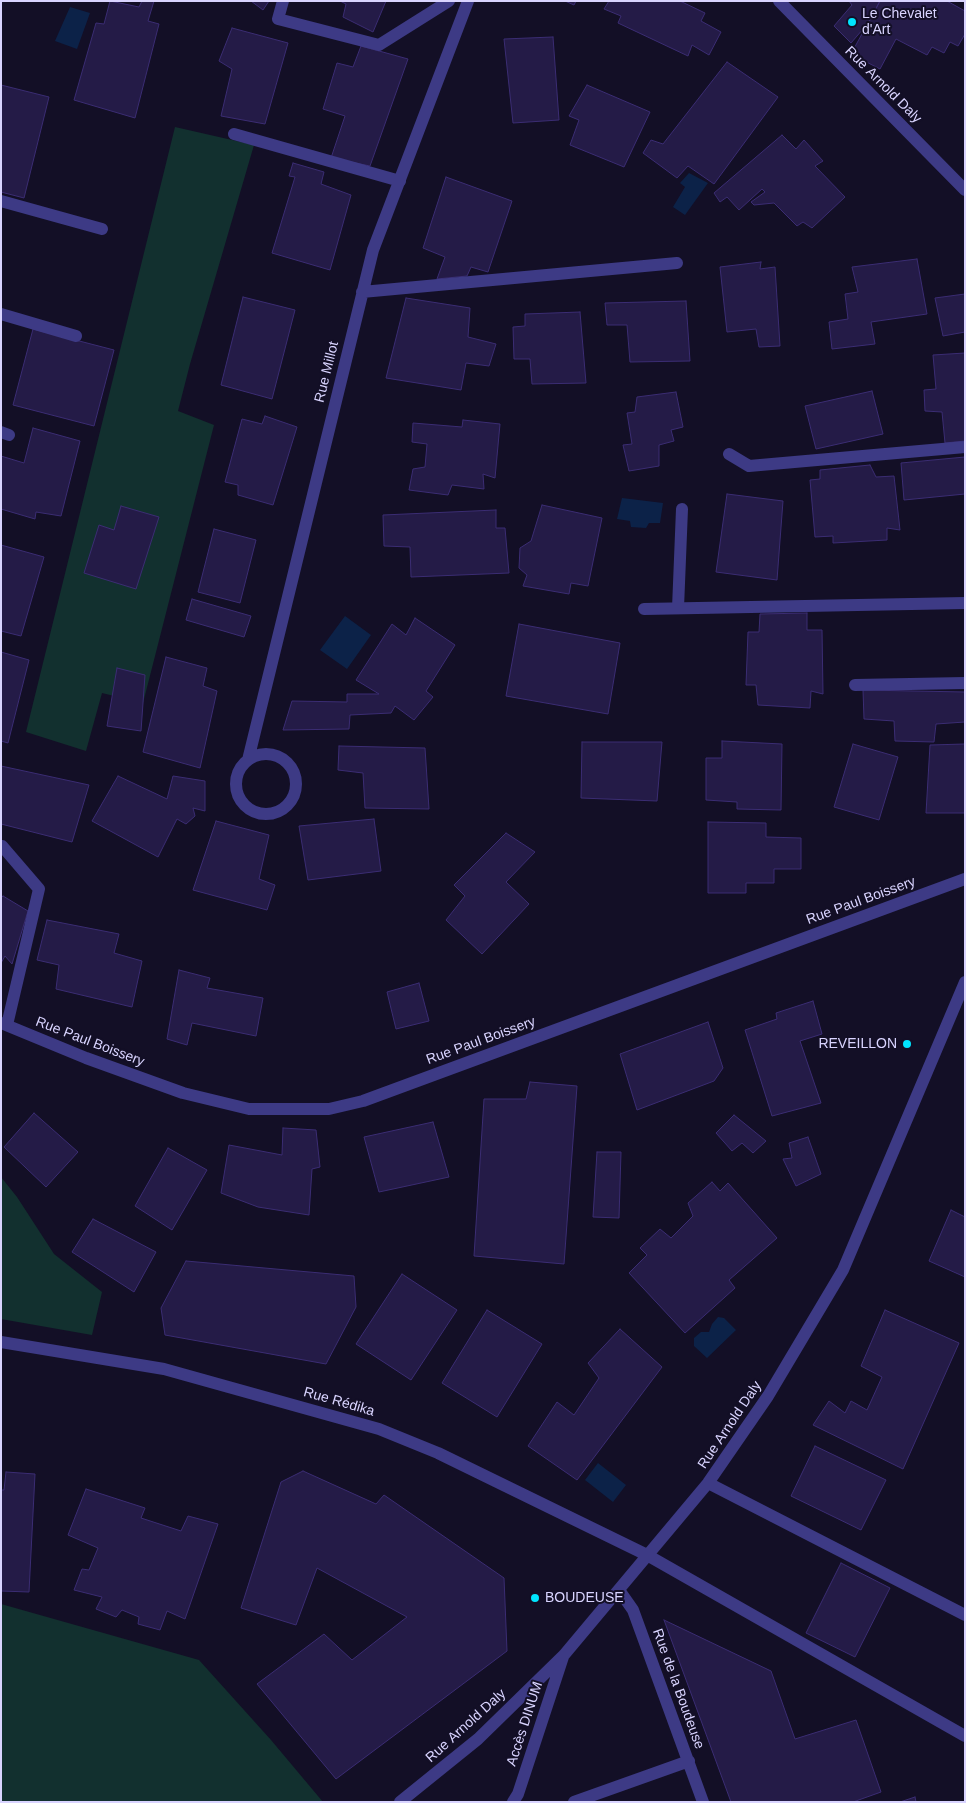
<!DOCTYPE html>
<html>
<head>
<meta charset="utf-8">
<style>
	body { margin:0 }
	#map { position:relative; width:966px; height:1803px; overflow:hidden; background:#130f26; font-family:Helvetica,sans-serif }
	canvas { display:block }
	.frame { position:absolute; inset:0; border:2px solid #d9d4ff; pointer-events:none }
</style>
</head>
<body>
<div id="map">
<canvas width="966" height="1803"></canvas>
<div class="frame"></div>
</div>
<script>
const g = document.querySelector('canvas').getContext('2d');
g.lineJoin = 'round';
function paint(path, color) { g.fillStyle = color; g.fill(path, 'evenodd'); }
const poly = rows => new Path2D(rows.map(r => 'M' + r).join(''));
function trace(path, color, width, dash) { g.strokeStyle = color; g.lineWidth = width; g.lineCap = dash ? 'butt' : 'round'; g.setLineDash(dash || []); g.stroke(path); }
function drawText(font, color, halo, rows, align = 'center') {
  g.font = font + ' Helvetica,sans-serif'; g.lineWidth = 4; g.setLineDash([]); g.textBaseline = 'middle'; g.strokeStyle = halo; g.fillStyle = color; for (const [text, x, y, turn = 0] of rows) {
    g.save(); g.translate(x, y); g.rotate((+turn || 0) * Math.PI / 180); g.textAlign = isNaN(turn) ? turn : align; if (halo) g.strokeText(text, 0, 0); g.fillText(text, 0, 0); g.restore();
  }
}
paint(poly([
	[175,127,254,145,190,364,178,411,214,425,143,703,102,693,86,751,26,732],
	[1,1177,17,1197,54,1254,102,1292,92,1335,1,1319],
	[1,1604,199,1660,271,1740,323,1802,1,1802]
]), '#12302f');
paint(poly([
	[70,7,90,13,77,49,55,41],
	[689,173,708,183,685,215,673,207,685,187,680,183],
	[622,498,663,503,660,523,649,523,646,528,631,527,630,521,617,519],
	[345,616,371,635,347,669,320,650],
	[718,1317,724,1318,736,1330,707,1358,694,1346,694,1338,701,1332,709,1332,712,1324],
	[598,1463,626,1485,613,1502,585,1480]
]), '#0c2248');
const building = poly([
	[110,1,139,7,142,1,154,1,148,21,159,24,135,118,74,100,96,23,104,24,110,1],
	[251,1,269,1,263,10,251,1],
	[340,1,386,1,373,32,343,17,346,4,340,1],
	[565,1,576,1,574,5,565,1],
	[609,1,680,1,705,13,701,21,721,32,709,55,692,45,688,56,618,23,621,16,604,9,609,1],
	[849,1,880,1,869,22,851,43,834,26,852,5,849,1],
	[880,1,947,1,965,11,965,34,958,46,950,42,944,53,932,47,927,55,896,39,880,69,851,54,880,1],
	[232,28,288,43,265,124,221,116,232,69,219,61,232,28],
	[553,37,559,120,513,123,504,39,553,37],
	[361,46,408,59,370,166,331,158,345,116,323,109,337,63,353,67,361,46],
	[727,62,778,97,714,184,688,166,677,178,643,153,651,140,663,144,727,62],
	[1,85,49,97,24,198,1,192,1,85],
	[587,85,650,112,624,167,570,145,579,120,569,116,587,85],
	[782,135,796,149,804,140,823,161,815,166,845,197,812,228,803,222,797,226,774,203,754,205,751,202,765,192,762,189,739,210,727,197,720,202,714,193,782,135],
	[293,163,324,172,321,184,351,195,330,270,272,253,295,177,289,176,293,163],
	[446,177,512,201,488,272,471,267,467,276,437,279,445,257,423,248,446,177],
	[917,259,927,314,871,322,875,344,832,349,829,322,848,319,845,294,858,292,852,267,917,259],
	[761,262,760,269,775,267,780,346,759,347,756,329,727,332,720,267,761,262],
	[965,294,965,332,943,336,935,298,965,294],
	[243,297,295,310,272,399,221,385,243,297],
	[406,298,470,308,468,337,496,344,489,366,466,363,461,390,386,378,406,298],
	[686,301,690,361,630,362,627,325,607,325,605,303,686,301],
	[580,312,586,383,532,384,530,359,514,359,513,327,525,326,525,314,580,312],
	[33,329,114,350,94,426,13,405,33,329],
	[965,353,965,441,945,443,942,412,925,411,924,390,936,389,933,355,965,353],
	[872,391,883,434,816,449,805,406,872,391],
	[676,392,683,427,671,430,674,441,659,445,659,466,629,471,623,445,632,444,627,413,635,412,637,397,676,392],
	[265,416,297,427,273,505,238,495,238,485,225,482,242,419,262,424,265,416],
	[463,420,500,424,495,478,483,474,484,489,452,485,448,495,409,490,413,469,425,467,427,444,412,442,413,423,462,427,463,420],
	[33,428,80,441,61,516,36,512,35,519,1,509,1,456,24,463,33,428],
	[965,457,965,494,904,500,901,463,965,457],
	[870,465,876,477,894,476,900,530,887,528,887,540,833,543,833,536,815,537,810,480,820,479,820,470,870,465],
	[727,494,783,501,777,580,716,572,727,494],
	[542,505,602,518,588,586,571,583,569,594,523,586,527,575,519,568,520,548,531,541,542,505],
	[121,506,159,517,136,589,84,573,99,525,114,530,121,506],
	[496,510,496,528,505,528,509,573,411,577,410,547,384,546,383,515,496,510],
	[214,529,256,540,240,603,198,592,214,529],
	[1,545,44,557,21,636,1,631,1,545],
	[192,599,251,616,244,637,186,620,192,599],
	[807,613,807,630,822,630,823,694,811,691,810,708,758,705,756,685,746,685,748,632,759,632,760,614,807,613],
	[415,618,455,645,426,691,433,697,414,720,395,706,391,713,350,715,349,729,283,730,292,701,347,702,347,694,379,694,356,680,392,624,406,635,415,618],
	[519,624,620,643,608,714,506,696,519,624],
	[1,652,29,660,8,743,1,741,1,652],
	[166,657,207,668,203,686,217,691,200,768,143,752,166,657],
	[117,668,145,675,141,731,107,726,117,668],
	[863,690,965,692,965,722,936,724,934,742,895,741,894,721,864,719,863,690],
	[722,741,782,744,781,810,737,809,737,802,706,800,706,758,722,758,722,741],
	[582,742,662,742,657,801,581,798,582,742],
	[853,744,898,757,879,820,834,807,853,744],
	[965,744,965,813,926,813,930,745,965,744],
	[339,746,425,748,429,809,365,808,363,773,338,770,339,746],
	[1,766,89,785,72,842,1,824,1,766],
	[118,776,167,799,173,776,205,781,205,811,193,808,195,816,186,824,177,819,158,857,92,821,118,776],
	[374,819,381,871,308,880,299,826,374,819],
	[216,821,269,835,259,879,275,885,267,910,193,890,216,821],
	[708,822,766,823,766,837,801,838,801,869,774,869,774,883,746,883,746,893,708,893,708,822],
	[506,833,535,852,506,882,529,904,482,954,446,920,465,896,454,885,506,833],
	[3,896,28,911,12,964,5,956,1,963,1,898,3,896],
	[47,920,119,934,114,953,142,961,132,1007,56,989,59,965,37,960,47,920],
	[179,970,210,978,207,988,263,998,256,1036,192,1023,187,1045,167,1039,179,970],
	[419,983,429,1021,396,1029,387,992,419,983],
	[813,1001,822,1034,800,1041,821,1103,772,1116,745,1030,777,1019,776,1013,813,1001],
	[708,1022,723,1068,714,1081,637,1110,620,1054,708,1022],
	[530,1082,577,1086,564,1264,474,1256,484,1099,526,1099,530,1082],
	[34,1113,78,1152,46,1187,4,1147,34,1113],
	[734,1115,766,1141,753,1153,742,1143,732,1151,716,1133,734,1115],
	[433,1122,449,1177,379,1192,364,1137,433,1122],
	[283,1128,316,1130,320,1167,312,1169,309,1215,258,1207,221,1193,229,1145,282,1155,283,1128],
	[808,1137,821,1174,796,1186,783,1159,792,1158,789,1143,808,1137],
	[168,1148,207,1170,172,1230,135,1206,168,1148],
	[597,1152,621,1152,619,1218,593,1217,597,1152],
	[712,1182,720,1191,728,1183,777,1238,729,1280,735,1288,685,1333,629,1273,647,1255,640,1248,660,1229,671,1238,693,1216,688,1203,712,1182],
	[951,1210,965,1217,965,1277,929,1261,951,1210],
	[93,1219,156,1252,134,1292,72,1252,93,1219],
	[186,1261,354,1276,356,1307,326,1364,165,1335,161,1308,186,1261],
	[402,1274,457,1310,411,1380,356,1344,402,1274],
	[487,1310,542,1344,497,1417,442,1383,487,1310],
	[885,1310,959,1343,903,1469,813,1425,829,1401,845,1413,851,1401,867,1410,882,1377,861,1366,885,1310],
	[620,1329,662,1367,577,1480,528,1446,557,1402,574,1415,599,1378,588,1363,620,1329],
	[815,1446,886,1480,861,1530,791,1496,815,1446],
	[303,1471,376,1504,384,1495,504,1578,507,1651,336,1779,257,1684,324,1634,352,1660,407,1617,317,1568,296,1625,241,1608,281,1482,303,1471],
	[6,1472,35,1474,29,1592,1,1591,1,1490,4,1490,6,1472],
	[86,1489,145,1508,141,1518,181,1531,188,1516,218,1524,185,1619,167,1611,160,1630,138,1624,139,1617,122,1610,116,1617,96,1609,102,1597,74,1590,82,1569,89,1570,98,1548,68,1535,86,1489],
	[841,1563,890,1588,855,1657,806,1633,841,1563],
	[664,1620,771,1671,795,1739,856,1720,881,1792,853,1802,731,1802,664,1620],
	[915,1797,916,1802,900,1802,915,1797]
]);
paint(building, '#241b47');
trace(building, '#3b2d73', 1);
trace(poly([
	[283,1,278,19,379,45,449,1],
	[779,1,965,190],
	[234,134,400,181],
	[1,201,102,229],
	[362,292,677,263],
	[1,314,76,336],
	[1,432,9,435],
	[729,454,749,466,965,447],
	[678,608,682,509],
	[644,609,965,603],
	[855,685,965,683],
	'236 784a30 30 0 1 1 60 0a30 30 0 1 1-60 0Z',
	[248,760,373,250,468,1],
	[2,846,39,889,7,1025],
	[1,1023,86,1058,183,1093,249,1109,329,1109,363,1101,965,879],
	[1,1342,164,1369,379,1429,438,1453,647,1555,965,1736],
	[708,1483,965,1615],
	[619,1590,633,1610,703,1802],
	[400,1802,478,1739,564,1655,708,1483,768,1396,843,1270,965,982],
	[513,1802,518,1794,563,1657],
	[574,1802,689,1761]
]), '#3d3a85', 12);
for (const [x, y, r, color] of [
	[852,22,5,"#00e5ff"],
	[907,1044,5,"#00e5ff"],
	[535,1598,5,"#00e5ff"]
]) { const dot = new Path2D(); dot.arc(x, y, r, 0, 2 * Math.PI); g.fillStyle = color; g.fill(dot); trace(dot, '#130f26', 2); }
drawText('14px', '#d9d4ff', '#130f26', [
	["Le Chevalet",862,14],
	["d'Art",862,30],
	["REVEILLON",897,1044,"right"],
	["BOUDEUSE",545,1598]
], 'left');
drawText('14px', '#d9d4ff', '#130f26', [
	["Rue Arnold Daly",883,85,45],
	["Rue Millot",327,372,-76],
	["Rue Paul Boissery",861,901,-20],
	["Rue Paul Boissery",481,1041,-20],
	["Rue Paul Boissery",90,1042,21],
	["Rue Rédika",339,1402,16],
	["Rue Arnold Daly",730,1425,-56],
	["Rue de la Boudeuse",678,1689,70],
	["Accès DINUM",525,1724,-72],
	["Rue Arnold Daly",466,1726,-42]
]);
</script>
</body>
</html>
